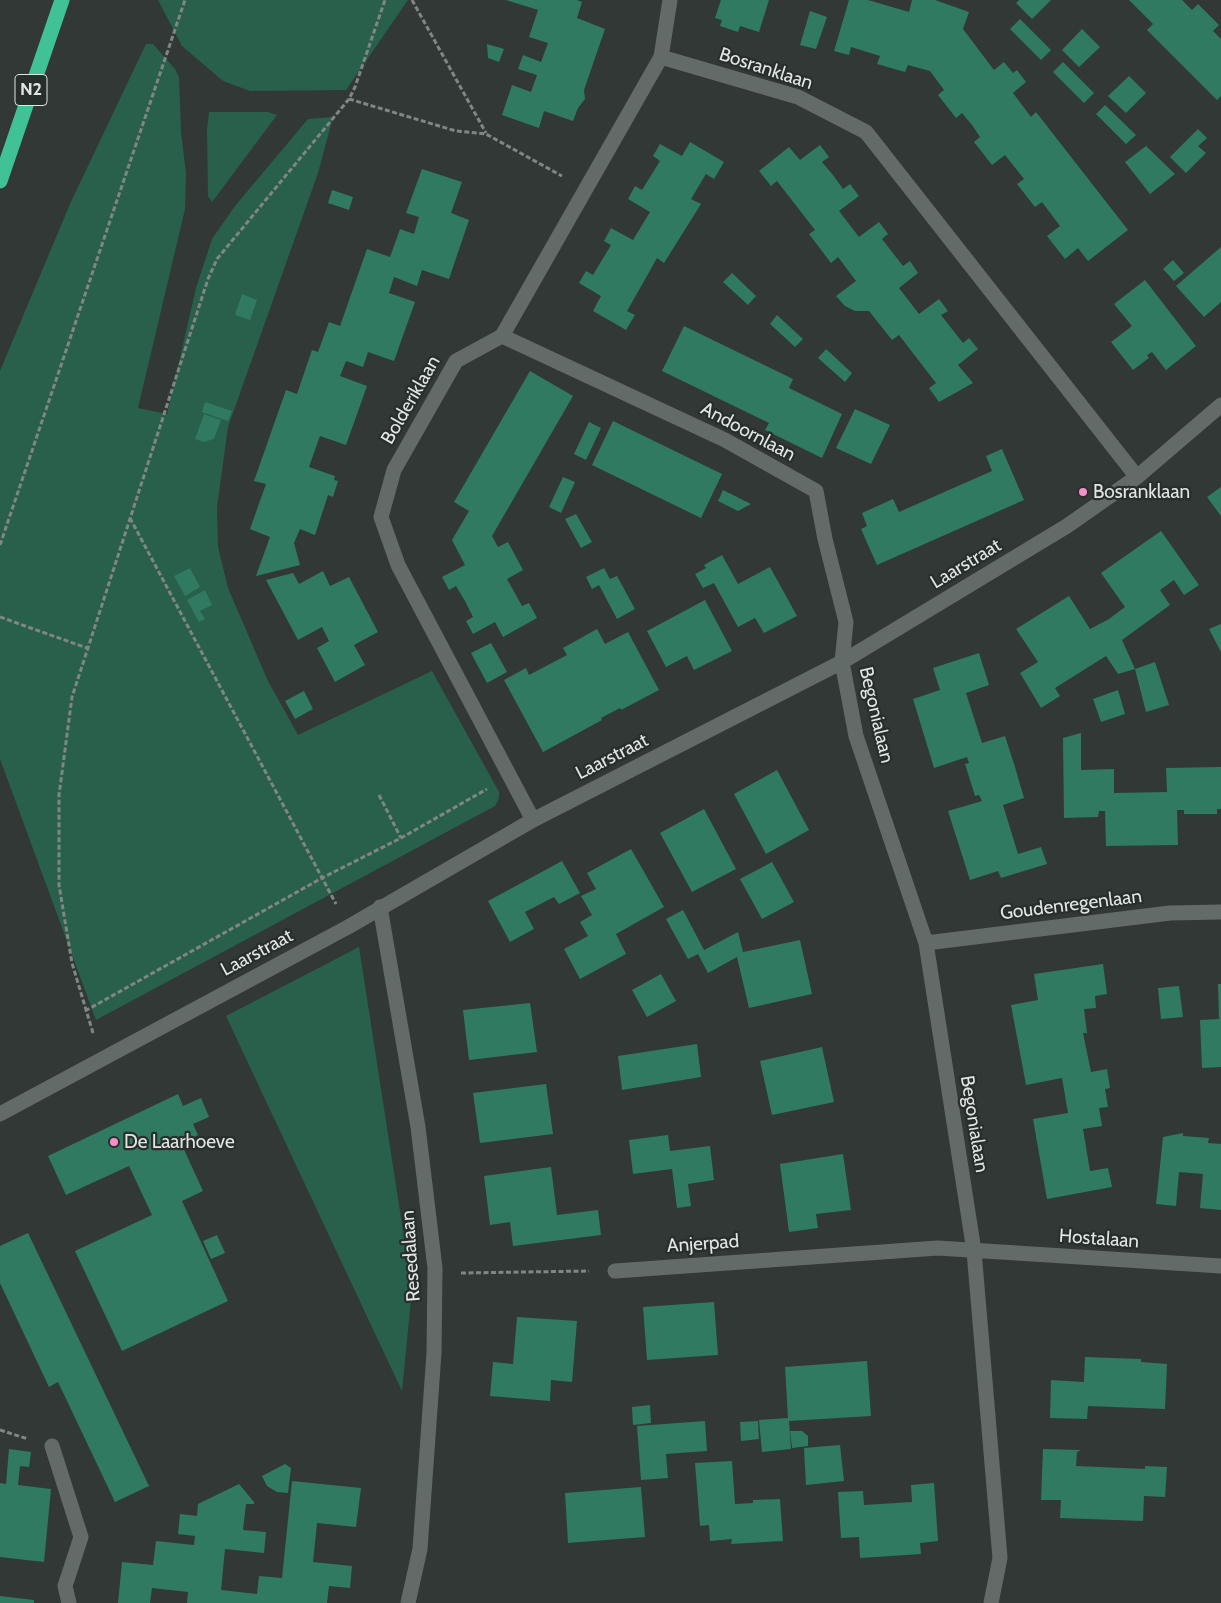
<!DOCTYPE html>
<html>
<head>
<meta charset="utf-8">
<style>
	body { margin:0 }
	canvas { display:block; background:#313835 }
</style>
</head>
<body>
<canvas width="1221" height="1603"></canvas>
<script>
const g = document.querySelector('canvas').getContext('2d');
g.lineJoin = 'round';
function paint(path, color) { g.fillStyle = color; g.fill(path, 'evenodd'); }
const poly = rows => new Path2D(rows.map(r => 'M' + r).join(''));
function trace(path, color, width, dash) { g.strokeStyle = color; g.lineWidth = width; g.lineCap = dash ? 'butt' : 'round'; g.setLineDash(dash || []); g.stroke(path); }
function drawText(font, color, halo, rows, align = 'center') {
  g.font = font + ' Cabin,sans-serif'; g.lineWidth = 4.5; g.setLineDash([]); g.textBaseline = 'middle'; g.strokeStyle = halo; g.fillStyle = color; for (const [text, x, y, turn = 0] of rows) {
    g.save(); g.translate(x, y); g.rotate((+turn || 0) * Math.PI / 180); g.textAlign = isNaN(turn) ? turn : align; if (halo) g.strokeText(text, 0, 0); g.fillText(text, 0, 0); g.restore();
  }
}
paint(poly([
	[158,0,408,0,346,90,250,91,223,81,182,46],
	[146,44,153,44,175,69,179,77,181,133,186,173,185,209,138,408,167,414,196,288,212,239,235,206,308,119,333,117,318,173,228,427,217,507,218,547,228,588,268,681,298,735,432,671,499,792,499,798,495,806,96,1020,0,759,0,371,70,204],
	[209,112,268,112,277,115,212,202,208,196,207,130],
	[359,947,412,1289,402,1391,226,1016]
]), '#28604c');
paint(poly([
	[506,0,577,0,582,2,577,18,605,29,584,90,585,99,578,108,573,121,544,111,539,128,502,115,512,85,531,92,537,75,518,69,523,55,541,62,548,43,529,37,538,10],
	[721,0,769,0,759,32,740,26,738,32,720,26,722,20,715,18],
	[849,0,868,0,909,12,912,0,935,0,969,12,963,29,994,70,1004,62,1013,73,1017,70,1026,82,1013,93,1031,117,1036,112,1128,230,1088,261,1078,248,1065,259,1047,236,1060,226,1042,202,1035,207,1017,184,1024,179,1005,155,992,165,974,142,980,137,972,125,962,113,956,118,938,95,944,90,930,71,908,65,905,72,877,64,880,56,851,47,849,55,834,51],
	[1019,0,1051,0,1032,19,1016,3],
	[1129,0,1182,0,1192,10,1198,4,1219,25,1213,31,1221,39,1221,96,1217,100,1147,30,1153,24],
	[810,11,827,17,816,49,800,45],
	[1020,19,1051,50,1041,60,1010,29],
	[1082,29,1100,47,1079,67,1062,50],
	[487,44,504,49,499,62,488,58],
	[1063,62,1094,93,1084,103,1053,72],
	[1129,76,1146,93,1126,113,1108,96],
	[1105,105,1136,135,1126,144,1096,114],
	[1198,129,1207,138,1198,146,1206,153,1186,173,1170,157],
	[690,142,724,162,714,179,706,174,691,199,701,204,664,263,657,258,643,283,627,311,635,315,626,330,593,311,601,296,579,283,586,271,593,275,611,245,604,241,611,228,633,240,650,212,628,199,635,186,642,190,660,161,653,156,660,144,682,156],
	[820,145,829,157,822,162,833,175,843,189,850,184,859,196,839,211,859,237,879,222,888,234,882,239,903,266,910,261,918,273,899,288,919,314,939,299,948,311,941,315,963,343,969,338,978,349,958,365,973,383,939,402,929,388,936,383,899,335,892,340,869,311,855,311,845,306,836,296,856,281,838,257,831,263,809,234,815,230,777,181,771,186,759,171,789,147,800,160],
	[1146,146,1175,174,1150,194,1125,162],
	[422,169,462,182,451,213,469,220,449,279,422,270,417,286,394,277,389,293,415,302,394,361,368,352,363,367,346,361,340,376,367,386,346,445,320,436,309,467,335,476,334,480,338,481,333,497,328,495,315,535,300,529,294,543,300,565,256,576,270,537,250,529,266,484,254,481,286,390,297,394,312,350,318,352,329,322,340,326,367,249,390,257,400,229,414,234,419,217,406,213],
	[332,190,353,197,349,210,328,203],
	[1221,247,1221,302,1204,317,1176,286],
	[1173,260,1184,273,1174,281,1163,269],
	[732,273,756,296,748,305,723,282],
	[1145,280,1196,346,1166,370,1152,352,1147,355,1149,358,1133,370,1111,342,1132,326,1114,304],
	[242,294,257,300,250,320,235,315],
	[777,315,803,339,795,347,770,324],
	[684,326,793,379,789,388,842,414,822,458,765,430,769,423,662,371],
	[826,349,852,373,845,382,818,358],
	[530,371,573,396,492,536,498,547,508,542,523,570,507,579,522,606,529,603,537,618,503,637,495,622,473,634,466,621,473,617,465,601,456,586,449,590,442,577,465,565,452,540,469,511,454,502],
	[205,402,232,411,228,421,202,412],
	[855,409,890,425,871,464,836,448],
	[204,414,221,420,214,439,204,442,195,439],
	[613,421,722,474,701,518,592,465],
	[589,422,601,428,586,460,574,454],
	[1002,449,1024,500,877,565,861,529,867,526,862,513,893,499,899,512,992,471,986,456],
	[563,477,575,482,561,513,549,507],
	[1221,487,1221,516,1207,497],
	[723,490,751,504,738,511,718,501],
	[576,514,592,542,581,548,565,519],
	[1161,531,1199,585,1184,595,1174,580,1160,590,1170,605,1122,640,1135,669,1155,662,1169,705,1146,712,1135,669,1118,674,1106,656,1055,688,1060,696,1041,708,1020,673,1038,662,1016,629,1069,596,1090,629,1109,619,1125,607,1101,573],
	[722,555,738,584,770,567,797,616,764,633,755,618,738,627,714,583,703,588,695,574,706,568,704,565],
	[190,568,200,587,185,596,174,576],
	[604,568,610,579,617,576,635,609,617,619,599,585,592,589,586,577],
	[323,571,330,586,349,577,378,632,354,645,365,665,335,682,317,648,329,641,322,627,298,640,266,580,293,573,299,584],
	[205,590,212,605,200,611,205,619,199,622,187,600],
	[705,600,732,651,694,670,687,656,666,667,647,631],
	[1221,624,1221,652,1209,629],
	[597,629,605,644,628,632,659,690,621,710,620,708,601,718,602,720,543,752,504,680,526,668,529,675,567,655,563,648],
	[491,643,507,672,487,683,471,653],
	[979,653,989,685,966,693,982,743,1005,736,1015,767,1024,798,1003,805,1018,854,1041,847,1047,864,1001,878,998,871,970,880,948,811,982,801,979,795,975,796,965,764,969,763,967,757,934,768,913,699,940,690,933,668],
	[1118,690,1125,714,1101,722,1093,699],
	[304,691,313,709,295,719,285,701],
	[1081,733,1081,770,1114,769,1114,793,1167,792,1166,768,1221,767,1221,809,1217,809,1217,814,1184,814,1184,810,1177,810,1178,845,1106,846,1105,811,1099,811,1098,817,1064,818,1063,738],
	[777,770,809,830,766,854,734,794],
	[704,809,736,869,692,892,660,833],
	[631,849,664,907,616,934,626,954,580,979,564,949,588,936,580,922,592,915,581,896,596,889,587,873],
	[562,861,580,893,559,904,554,897,525,912,534,929,510,942,488,901],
	[772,862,794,902,762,919,740,879],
	[683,910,704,950,738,932,743,952,800,940,812,994,749,1008,737,957,708,973,698,954,688,959,666,919],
	[1103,964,1107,994,1095,996,1096,1008,1084,1009,1087,1033,1083,1033,1091,1072,1107,1069,1110,1088,1105,1089,1108,1107,1099,1108,1102,1126,1083,1129,1090,1171,1108,1168,1112,1187,1047,1199,1033,1119,1068,1113,1062,1078,1026,1085,1011,1005,1038,1000,1034,974],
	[661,974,676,1001,647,1017,632,990],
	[1218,984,1221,984,1221,1067,1202,1068,1200,1020,1219,1019],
	[1179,986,1183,1017,1161,1019,1158,988],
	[530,1003,537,1052,469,1060,463,1010],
	[697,1044,701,1077,622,1090,618,1056],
	[822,1047,834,1102,772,1115,760,1061],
	[546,1084,553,1134,480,1143,473,1093],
	[178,1094,183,1106,201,1098,209,1117,193,1124,198,1135,181,1143,203,1191,182,1201,228,1301,122,1351,75,1251,152,1215,129,1166,66,1195,48,1156],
	[1183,1133,1183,1136,1209,1138,1208,1143,1221,1144,1221,1210,1200,1208,1203,1174,1179,1172,1176,1206,1156,1204,1163,1137],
	[668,1135,670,1151,710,1146,714,1180,688,1184,691,1206,677,1208,672,1169,633,1174,629,1140],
	[843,1154,851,1210,816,1214,818,1228,789,1232,780,1164],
	[551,1167,557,1215,598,1210,601,1235,513,1246,510,1222,490,1225,484,1176],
	[28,1233,149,1486,115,1502,58,1382,49,1387,0,1283,0,1246],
	[217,1235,225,1253,211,1259,203,1241],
	[714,1302,718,1355,647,1360,643,1307],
	[517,1317,577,1321,572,1382,551,1380,550,1401,490,1396,493,1362,513,1364],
	[1085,1357,1141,1359,1141,1362,1167,1364,1165,1409,1088,1406,1087,1419,1050,1418,1051,1380,1084,1382],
	[867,1361,871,1416,789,1421,791,1449,762,1452,759,1420,788,1418,785,1367],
	[650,1405,651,1423,633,1425,632,1407],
	[705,1421,707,1451,666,1454,668,1478,641,1480,637,1426],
	[758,1421,759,1439,741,1441,740,1422],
	[790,1431,802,1431,808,1436,808,1446,792,1448],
	[840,1445,844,1481,806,1485,804,1448],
	[9,1449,31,1452,29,1467,20,1466,18,1485,51,1489,44,1562,0,1557,0,1483,6,1484],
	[1043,1449,1081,1450,1077,1452,1076,1466,1145,1469,1145,1466,1167,1467,1165,1497,1144,1496,1143,1521,1060,1518,1061,1500,1041,1500],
	[732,1461,735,1504,753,1503,753,1500,780,1499,783,1541,731,1544,732,1539,710,1541,709,1525,700,1526,695,1463],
	[285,1464,291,1468,288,1493,277,1492,267,1486,262,1476],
	[292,1481,361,1488,356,1527,317,1523,313,1562,352,1566,350,1588,329,1586,327,1603,187,1603,188,1592,152,1588,150,1603,118,1603,122,1562,153,1565,156,1541,194,1545,195,1536,178,1534,180,1514,197,1516,198,1504,239,1484,254,1502,254,1504,246,1504,243,1530,266,1532,264,1553,225,1549,221,1590,257,1594,259,1576,282,1578],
	[934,1483,938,1541,920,1543,921,1554,860,1558,859,1537,841,1538,838,1492,863,1491,864,1505,912,1502,911,1485],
	[641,1487,645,1537,568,1543,565,1493],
	[0,1596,34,1600,34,1603,0,1603]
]), '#2f7a60');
trace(poly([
	[412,0,486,133],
	[349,99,456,131,486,134,562,176],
	[130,518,336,904],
	[0,545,185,0],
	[0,617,87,648],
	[379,795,401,838],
	[85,1011,322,878,401,838,487,789],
	[93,1033,72,963,59,885,59,795,72,697,208,279,217,259,349,99,355,87,385,0],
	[461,1273,589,1271],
	[0,1430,28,1439]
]), '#808684', 3, [5, 2.5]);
trace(poly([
	[661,57,798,97,866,132,1137,477],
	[502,336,725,440,816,491,825,539,846,622,842,662,856,736,926,943,974,1251,1000,1558,991,1603],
	[533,820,398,565,381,517,394,470,456,361,502,336,661,57,670,0],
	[380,907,418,1127,435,1268,434,1353,420,1549,408,1603],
	[926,943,1170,913,1221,912],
	[0,1114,348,927,533,820,842,662,1067,526,1137,477,1221,405],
	[615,1271,938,1248,1221,1266],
	[52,1446,81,1537,65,1586,69,1603]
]), '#636b68', 15);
trace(poly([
	[0,181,62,0]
]), '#41c196', 15);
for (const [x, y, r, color] of [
	[1083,492,5,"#f98fc9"],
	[114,1142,5,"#f98fc9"]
]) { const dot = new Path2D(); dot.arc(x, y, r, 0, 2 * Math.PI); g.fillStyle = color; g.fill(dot); trace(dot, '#272e2b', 2); }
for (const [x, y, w] of [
	[31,90,32]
]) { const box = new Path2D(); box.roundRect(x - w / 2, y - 15.5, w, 31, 4); g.fillStyle = '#272e2b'; g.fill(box); trace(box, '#e1e6e4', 1); }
drawText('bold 18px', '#e1e6e4', null, [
	["N2",31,90]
]);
drawText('19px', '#e1e6e4', '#272e2b', [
	["Bosranklaan",766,69,18],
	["Bolderiklaan",411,400,-60],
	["Andoornlaan",748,432,28],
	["Laarstraat",966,564,-31],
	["Begonialaan",876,715,77],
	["Laarstraat",612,757,-27],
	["Goudenregenlaan",1071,905,-7],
	["Laarstraat",257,953,-28],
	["Begonialaan",974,1124,81],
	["Hostalaan",1099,1239,4],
	["Anjerpad",703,1244,-4],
	["Resedalaan",411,1256,-94]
]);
drawText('19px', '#e1e6e4', '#272e2b', [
	["Bosranklaan",1093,492],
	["De Laarhoeve",124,1142]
], 'left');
</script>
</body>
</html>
